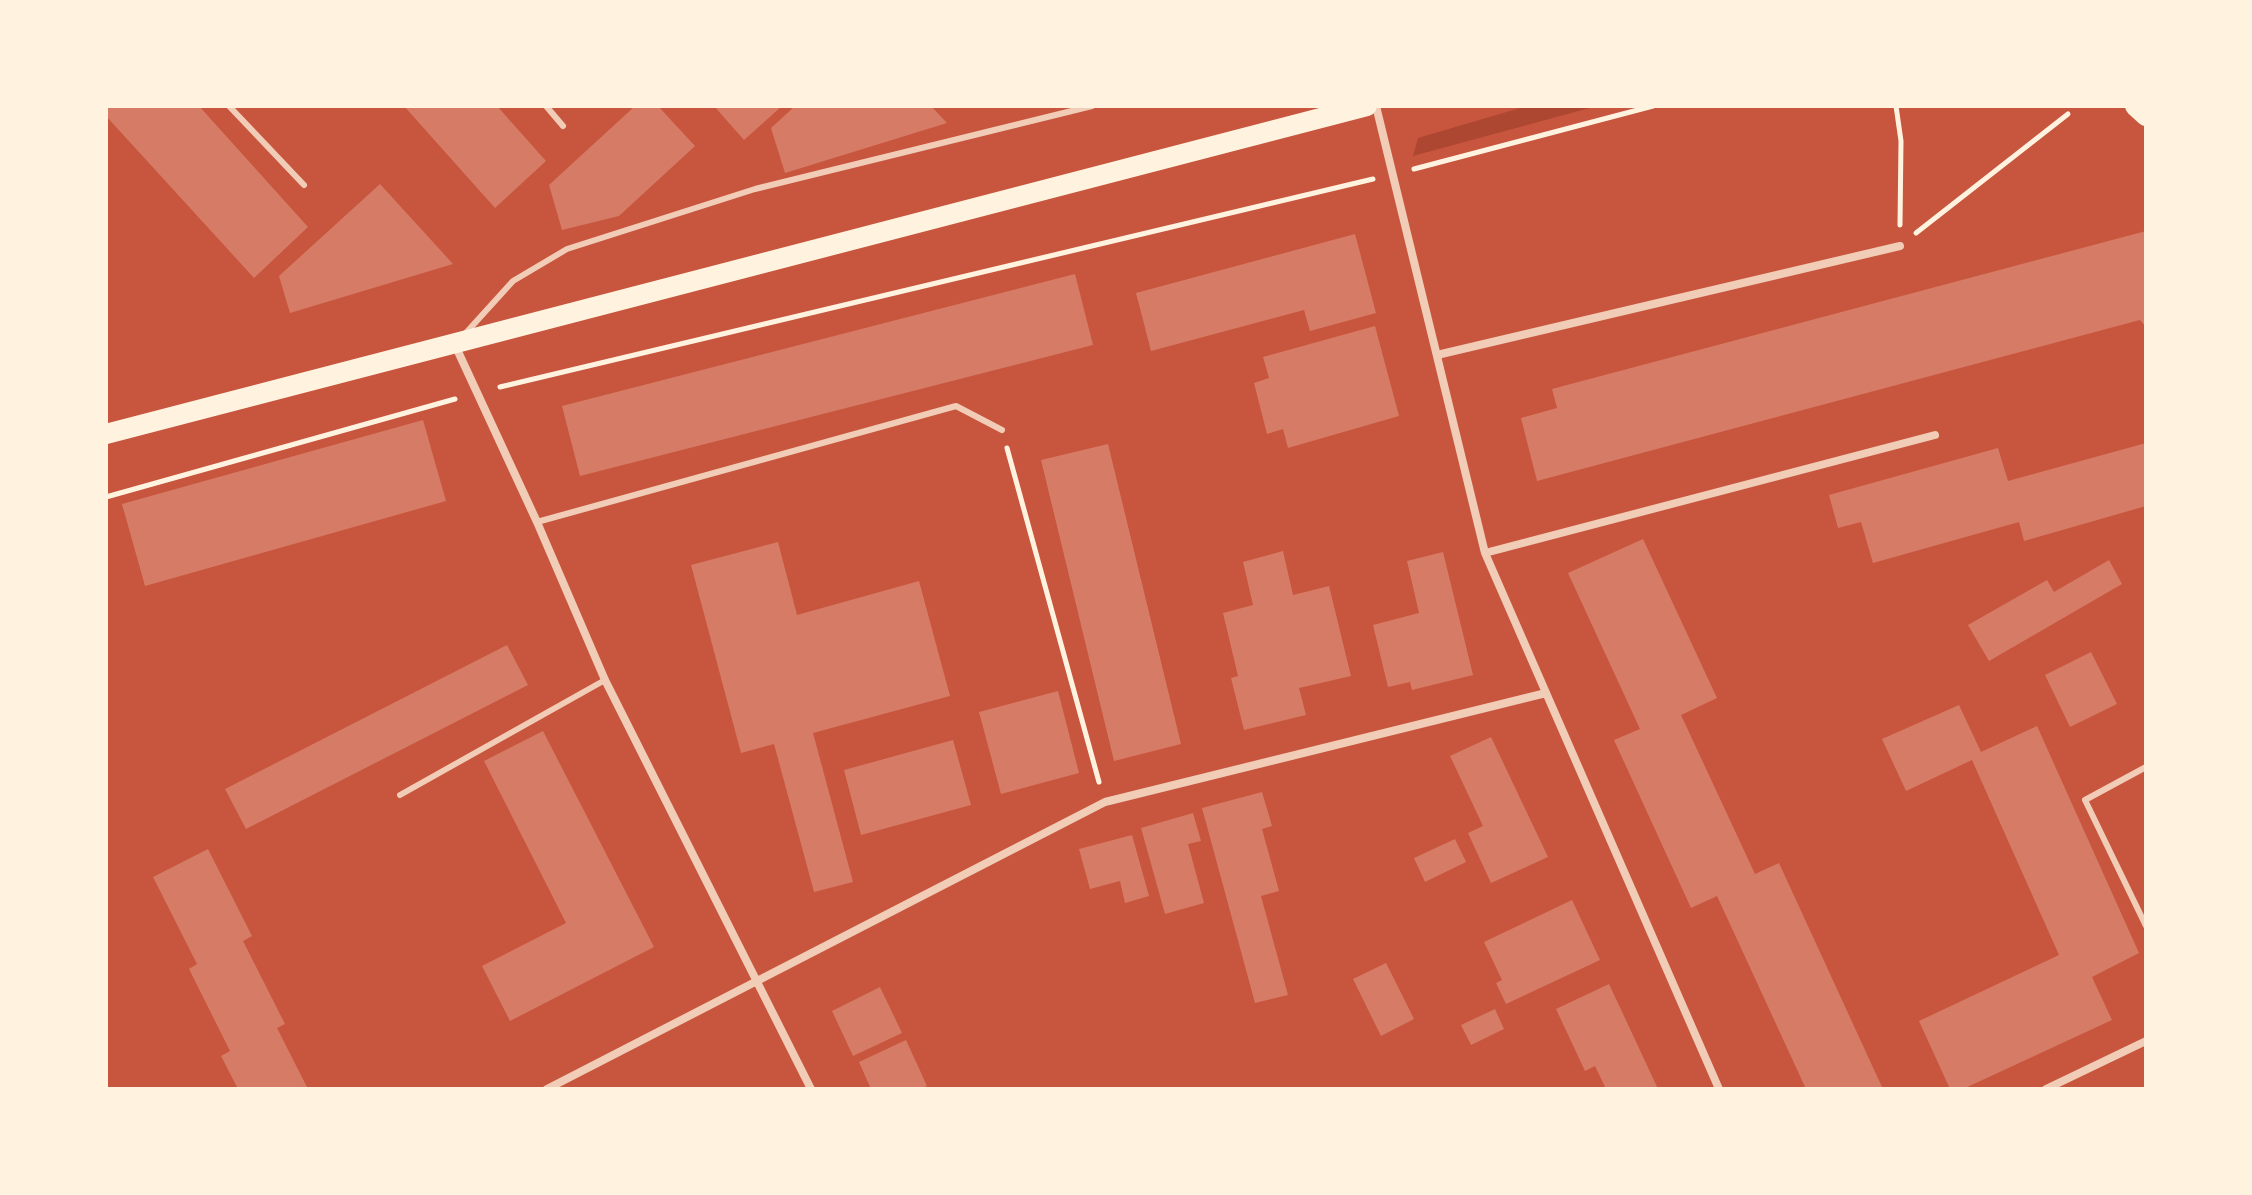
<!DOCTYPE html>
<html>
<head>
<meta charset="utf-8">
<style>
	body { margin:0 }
	#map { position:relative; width:2252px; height:1195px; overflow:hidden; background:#c8553d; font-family:Commissioner,sans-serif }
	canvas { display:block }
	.frame { position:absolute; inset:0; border:108px solid #fff3e0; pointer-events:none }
</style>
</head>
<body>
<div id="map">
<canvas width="2252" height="1195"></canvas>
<div class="frame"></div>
</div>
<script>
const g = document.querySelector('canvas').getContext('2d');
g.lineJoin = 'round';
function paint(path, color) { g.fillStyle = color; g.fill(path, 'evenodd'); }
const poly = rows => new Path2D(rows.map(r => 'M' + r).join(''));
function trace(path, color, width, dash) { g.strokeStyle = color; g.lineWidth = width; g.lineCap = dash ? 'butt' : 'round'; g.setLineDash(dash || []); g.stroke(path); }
paint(poly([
	[1527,106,1597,106,1413,156,1418,138]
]), '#ae4732');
paint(poly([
	[106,106,199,106,308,227,254,278,106,116],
	[404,106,497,106,546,161,495,208],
	[635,106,658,106,695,146,619,216,562,230,549,185],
	[714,106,782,106,744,140],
	[795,106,931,106,947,123,785,173,771,128],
	[380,184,453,264,290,313,279,276],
	[2146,231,2146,327,2140,320,1537,481,1521,418,1557,408,1552,389],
	[1355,234,1376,313,1310,331,1304,310,1151,351,1136,293],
	[1075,274,1093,345,580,476,562,406],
	[1375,326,1399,416,1288,448,1283,429,1267,434,1254,383,1269,378,1263,357],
	[423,420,446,501,145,586,122,504],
	[2146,443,2146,506,2024,541,2019,522,1873,563,1861,522,1838,528,1829,495,1998,448,2008,481],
	[1108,444,1181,744,1114,761,1041,460],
	[1643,539,1717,698,1681,715,1755,874,1779,863,1882,1087,1879,1089,1806,1089,1717,896,1691,908,1614,740,1640,729,1568,573],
	[778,542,797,615,919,581,950,696,813,733,853,882,814,892,774,744,741,753,691,565],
	[1283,551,1293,595,1329,586,1351,676,1299,688,1306,715,1244,730,1231,678,1238,676,1223,613,1253,605,1243,562],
	[1443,552,1473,675,1412,690,1410,682,1388,687,1373,625,1419,613,1407,561],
	[2109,560,2122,584,1989,661,1968,625,2047,580,2054,592],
	[507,645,528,685,246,829,225,789],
	[2091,652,2117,704,2070,727,2045,675],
	[1058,691,1079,773,1001,794,979,712],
	[1959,705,1981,752,2037,726,2139,953,2092,977,2112,1020,1963,1089,1950,1089,1919,1021,2059,955,1972,760,1906,791,1882,739],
	[543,731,654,947,510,1021,482,966,566,923,484,761],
	[1491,737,1548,857,1491,883,1468,833,1483,826,1450,756],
	[953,740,971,805,861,835,844,770],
	[1262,792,1272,826,1262,829,1279,891,1261,896,1288,995,1255,1003,1202,808],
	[1193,813,1201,841,1188,844,1204,903,1165,914,1141,828],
	[1132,835,1149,896,1125,903,1120,881,1090,889,1079,849],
	[1455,839,1466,862,1425,882,1414,858],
	[208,849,252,936,243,941,285,1024,277,1028,308,1089,238,1089,221,1056,230,1051,189,969,197,964,153,877],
	[1572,900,1600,960,1506,1004,1496,983,1502,980,1484,942],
	[1386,963,1414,1019,1381,1036,1353,979],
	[1609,984,1638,1046,1658,1089,1606,1089,1595,1066,1585,1071,1556,1009],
	[880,987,902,1033,853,1056,832,1011],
	[1495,1009,1504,1029,1471,1045,1461,1025],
	[906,1040,927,1086,920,1089,871,1089,859,1062]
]), '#d67c66');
trace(poly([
	[1896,106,1901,141,1900,225],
	[1414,169,1653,106],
	[1916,233,2068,114],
	[500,387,1373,179],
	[1007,448,1099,782],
	[106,497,455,399]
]), '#fff3e0', 5);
trace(poly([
	[229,106,304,185],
	[546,106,563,126],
	[464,335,513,281,567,249,755,189,1092,106],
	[537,522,956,406,1002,430],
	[2146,767,2085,800,2146,926],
	[400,795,605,680]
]), '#f1ccb7', 6);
trace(poly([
	[1376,106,1485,553,1719,1089],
	[455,345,537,522,605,680,811,1089],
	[1437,355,1900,246],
	[1485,553,1935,435],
	[547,1089,1105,802,1546,693],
	[2046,1089,2146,1041]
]), '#f1ccb7', 8);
trace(poly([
	[2135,106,2146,116],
	[106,434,1367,106]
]), '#fff3e0', 20);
</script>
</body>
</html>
